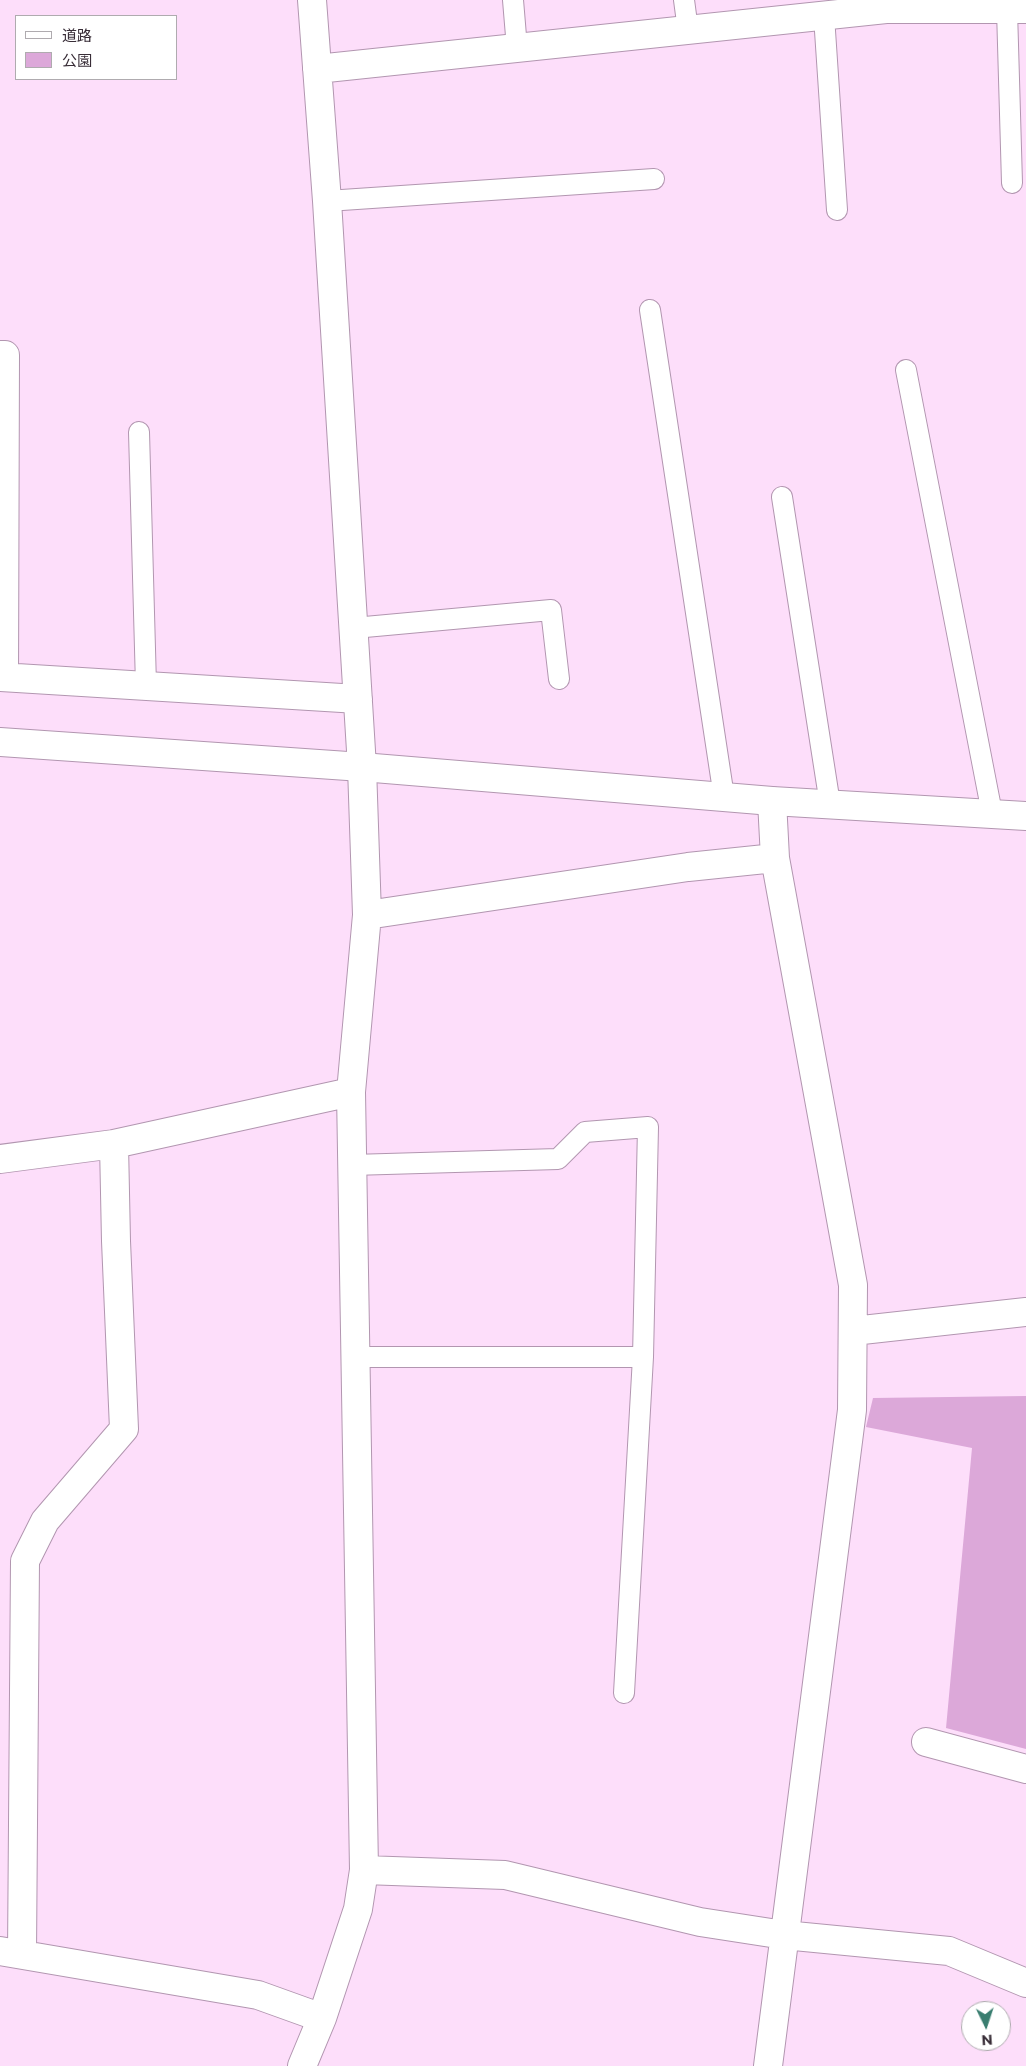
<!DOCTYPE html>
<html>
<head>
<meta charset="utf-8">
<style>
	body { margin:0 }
	#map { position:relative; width:1026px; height:2066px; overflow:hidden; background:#fddefa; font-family:Montserrat,"Noto Sans JP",sans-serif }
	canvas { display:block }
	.legend { position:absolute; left:15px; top:15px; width:162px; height:65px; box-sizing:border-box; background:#fff; border:1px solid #afabaf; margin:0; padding:6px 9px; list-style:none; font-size:15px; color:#382d37 }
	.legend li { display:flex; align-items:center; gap:10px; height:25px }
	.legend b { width:25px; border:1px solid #afabaf }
	.north { position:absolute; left:961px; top:2001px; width:50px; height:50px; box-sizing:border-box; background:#fff; border:1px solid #afabaf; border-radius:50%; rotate:176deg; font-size:14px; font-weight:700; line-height:20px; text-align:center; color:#382d37 }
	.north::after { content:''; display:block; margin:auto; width:18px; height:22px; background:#3a7e70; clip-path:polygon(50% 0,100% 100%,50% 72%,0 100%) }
</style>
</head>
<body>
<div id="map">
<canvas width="1026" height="2066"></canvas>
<ul class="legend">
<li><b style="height:6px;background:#fff"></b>道路</li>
<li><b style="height:14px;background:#dca8d9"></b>公園</li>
</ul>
<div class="north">N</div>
</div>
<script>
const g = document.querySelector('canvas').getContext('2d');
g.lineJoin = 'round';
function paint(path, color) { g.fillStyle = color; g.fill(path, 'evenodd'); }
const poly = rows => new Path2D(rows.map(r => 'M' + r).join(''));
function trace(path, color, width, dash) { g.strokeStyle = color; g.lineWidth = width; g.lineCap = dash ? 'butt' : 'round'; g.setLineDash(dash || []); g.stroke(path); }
paint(poly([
	[1026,1396,1026,1749,946,1728,972,1448,866,1427,873,1398]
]), '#dca8d9');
const lane = poly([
	[513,0,517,48],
	[684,0,688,30],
	[1007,10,1012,183],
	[824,16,837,210],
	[327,201,654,179],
	[650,310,724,797],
	[906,370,992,813],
	[139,432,146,685],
	[782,497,830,804],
	[354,628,551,610,559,679],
	[352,1165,558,1159,585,1132,648,1127,643,1357,624,1693],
	[355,1357,643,1357]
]);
const street = poly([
	[317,69,886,9,1026,9],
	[0,355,5,355,4,677],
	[0,677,358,699],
	[367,915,688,867,775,858],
	[0,1159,114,1144,351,1092],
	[853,1331,1026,1312],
	[926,1742,1026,1769],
	[364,1870,505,1875,700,1922,784,1935,949,1951,1026,1983],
	[0,1951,258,1995,322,2018],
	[22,1954,25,1561,45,1521,124,1429,116,1241,114,1144],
	[302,2066,322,2018,358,1909,364,1870,351,1092,367,915,362,767,327,201,312,0],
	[768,2066,852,1410,853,1285,775,858,772,801]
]);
const secondary = poly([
	[0,742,362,767,772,801,1026,816]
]);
trace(lane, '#b296b0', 22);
trace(street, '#b296b0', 30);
trace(secondary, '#b296b0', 30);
trace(lane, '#fff', 20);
trace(street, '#fff', 28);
trace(secondary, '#fff', 28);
</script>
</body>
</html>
